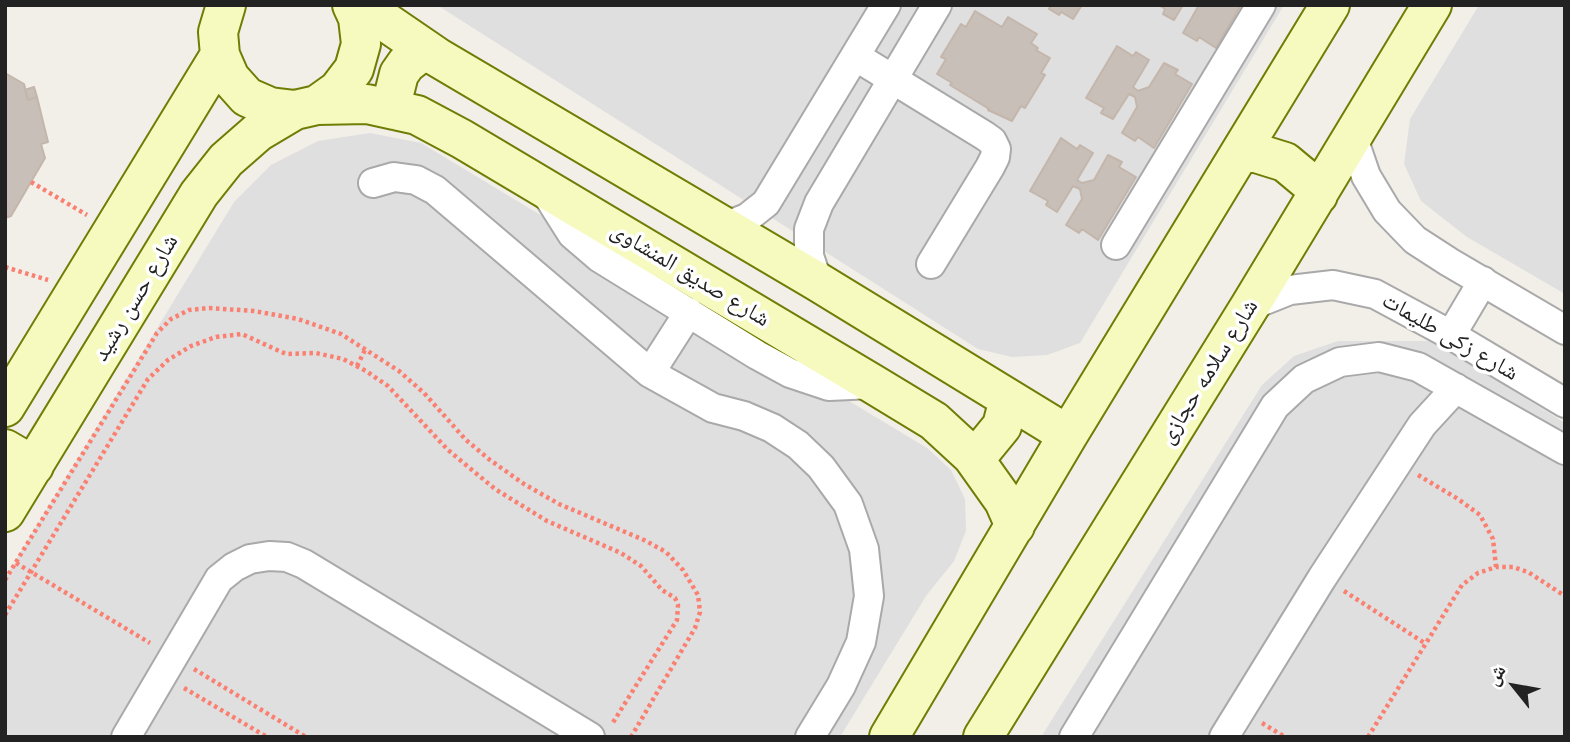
<!DOCTYPE html>
<html>
<head>
<meta charset="utf-8">
<style>
	body { margin:0 }
	#map { position:relative; width:1570px; height:742px; overflow:hidden; background:#f2efe9; font-family:Arial,"Noto Naskh Arabic",sans-serif }
	canvas { display:block }
	.frame { position:absolute; inset:0; border:7px solid #222; pointer-events:none }
	.north { position:absolute; left:1479px; top:651px; width:70px; height:70px; -webkit-text-stroke:5px #fff; paint-order:stroke; rotate:301deg; font-size:19px; font-weight:700; line-height:28px; text-align:center; color:#222 }
	.north::after { content:''; display:block; margin:auto; width:24px; height:32px; background:#222; clip-path:polygon(50% 0,100% 100%,50% 72%,0 100%) }
</style>
</head>
<body>
<div id="map">
<canvas width="1570" height="742"></canvas>
<div class="frame"></div>
<div class="north">ش</div>
</div>
<script>
const g = document.querySelector('canvas').getContext('2d');
g.lineJoin = 'round';
function paint(path, color) { g.fillStyle = color; g.fill(path, 'evenodd'); }
const poly = rows => new Path2D(rows.map(r => 'M' + r).join(''));
function trace(path, color, width, dash) { g.strokeStyle = color; g.lineWidth = width; g.lineCap = dash ? 'butt' : 'round'; g.setLineDash(dash || []); g.stroke(path); }
function drawText(font, color, halo, rows, align = 'center') {
  g.font = font + ' Arial,"Noto Naskh Arabic",sans-serif'; g.lineWidth = 7; g.setLineDash([]); g.textBaseline = 'middle'; g.strokeStyle = halo; g.fillStyle = color; for (const [text, x, y, turn = 0] of rows) {
    g.save(); g.translate(x, y); g.rotate((+turn || 0) * Math.PI / 180); g.textAlign = isNaN(turn) ? turn : align; if (halo) g.strokeText(text, 0, 0); g.fillText(text, 0, 0); g.restore();
  }
}
paint(poly([
	[437,5,1284,5,1080,343,1047,355,1012,357,978,349],
	[1479,5,1565,5,1565,294,1467,237,1421,201,1404,164,1410,119],
	[370,133,421,143,927,448,951,470,965,499,966,531,954,561,926,596,840,737,5,737,5,578,234,202,271,165,318,141],
	[1338,341,1434,341,1565,423,1565,737,1041,737,1262,385,1294,356]
]), '#e0dfdf');
const building = poly([
	[1048,5,1082,5,1073,19,1061,12,1059,15,1049,9,1050,7,1048,5],
	[1159,5,1183,5,1174,20,1163,14,1165,9,1159,5],
	[1199,5,1241,5,1216,48,1199,37,1197,41,1183,33,1199,5],
	[975,11,1002,27,1008,17,1037,34,1031,43,1038,48,1036,50,1050,58,1041,73,1045,75,1025,108,1021,106,1012,121,988,110,989,109,950,85,952,83,937,74,946,59,941,57,961,24,966,27,975,11],
	[1117,46,1133,56,1136,52,1149,60,1133,87,1138,91,1149,87,1164,63,1178,70,1175,74,1192,84,1154,148,1138,137,1135,141,1122,133,1137,107,1135,97,1129,94,1113,119,1101,113,1104,108,1086,98,1117,46],
	[5,73,24,84,28,100,37,97,48,142,41,144,45,158,11,216,5,218,5,73],
	[34,87,37,97,28,100,25,90,34,87],
	[1061,138,1077,149,1080,145,1093,153,1077,180,1082,183,1094,180,1108,155,1122,162,1119,167,1136,177,1098,240,1082,229,1079,233,1066,225,1082,199,1080,189,1073,186,1057,212,1046,205,1048,201,1030,191,1061,138]
]);
paint(building, '#c7bfb8');
trace(building, '#c4b6ab', 2);
const street = poly([
	[855,56,985,136,992,141,996,149,995,157,990,167,931,264],
	[1353,138,1366,176,1387,211,1415,240,1449,262,1565,330],
	[373,183,394,177,416,180,435,190,650,373,713,408,744,416,772,428,798,445,821,467,848,504,864,549,869,596,861,642,841,686,810,737],
	[546,193,572,234,600,258,757,355,790,373,829,386,873,384],
	[724,227,747,218,766,203,886,5],
	[1116,245,1261,5],
	[818,282,809,256,809,229,819,203,937,5],
	[1250,306,1290,290,1333,285,1375,294,1451,335,1565,403],
	[1451,335,1483,281],
	[650,373,689,312],
	[126,737,219,579,234,567,250,559,269,556,287,557,304,564,590,737],
	[1074,737,1275,406,1304,379,1340,362,1379,357,1418,367,1565,450],
	[1224,737,1322,578,1422,425,1456,388]
]);
const secondary = poly([
	[226,5,218,32,220,55,230,78,247,97,270,107,295,110,317,105,338,90,354,69,361,44,358,18,352,5],
	[361,5,437,57,818,282,1068,435],
	[317,105,367,104,417,115,462,139,873,384,934,421,972,456,1004,501,1015,526],
	[394,110,393,98,399,74,406,64,425,49],
	[1240,153,1256,153,1285,162,1309,182,1318,195],
	[5,407,220,55],
	[5,449,34,466],
	[972,456,984,448,1002,426,1009,399],
	[5,512,199,194,226,160,258,132,295,110],
	[889,737,1068,435,1330,5],
	[983,737,1250,306,1432,5]
]);
trace(street, '#a9a9a9', 32);
trace(secondary, '#707d05', 42);
trace(poly([
	[31,182,87,215],
	[5,267,48,280],
	[357,366,366,348],
	[1418,475,1458,499,1480,515,1493,539,1496,567],
	[16,563,150,643],
	[5,580,157,333,171,319,189,310,209,308,254,311,298,319,341,334,399,371,424,393,466,440,490,460,524,484,559,504,644,540,666,552,683,570,698,595,700,612,695,628,631,737],
	[1344,591,1426,644],
	[5,615,148,379,168,360,191,346,216,337,242,334,286,354,316,353,343,359,366,371,388,386,448,450,495,489,547,521,621,553,641,566,662,590,675,598,678,605,677,620,612,724],
	[194,669,306,737],
	[184,688,267,737],
	[1262,723,1285,737],
	[1368,737,1462,585,1478,573,1496,567,1513,567,1528,572,1565,596]
]), '#fa8072', 4.5, [3.5, 3.5]);
trace(street, '#fff', 28);
trace(secondary, '#f7fabf', 38);
drawText('23px', '#222', '#fff', [
	["شارع صديق المنشاوى",690,275,31],
	["شارع حسن رشيد",136,298,-59],
	["شارع زكى طليمات",1450,337,30],
	["شارع سلامه حجازى",1209,372,-58]
]);
</script>
</body>
</html>
